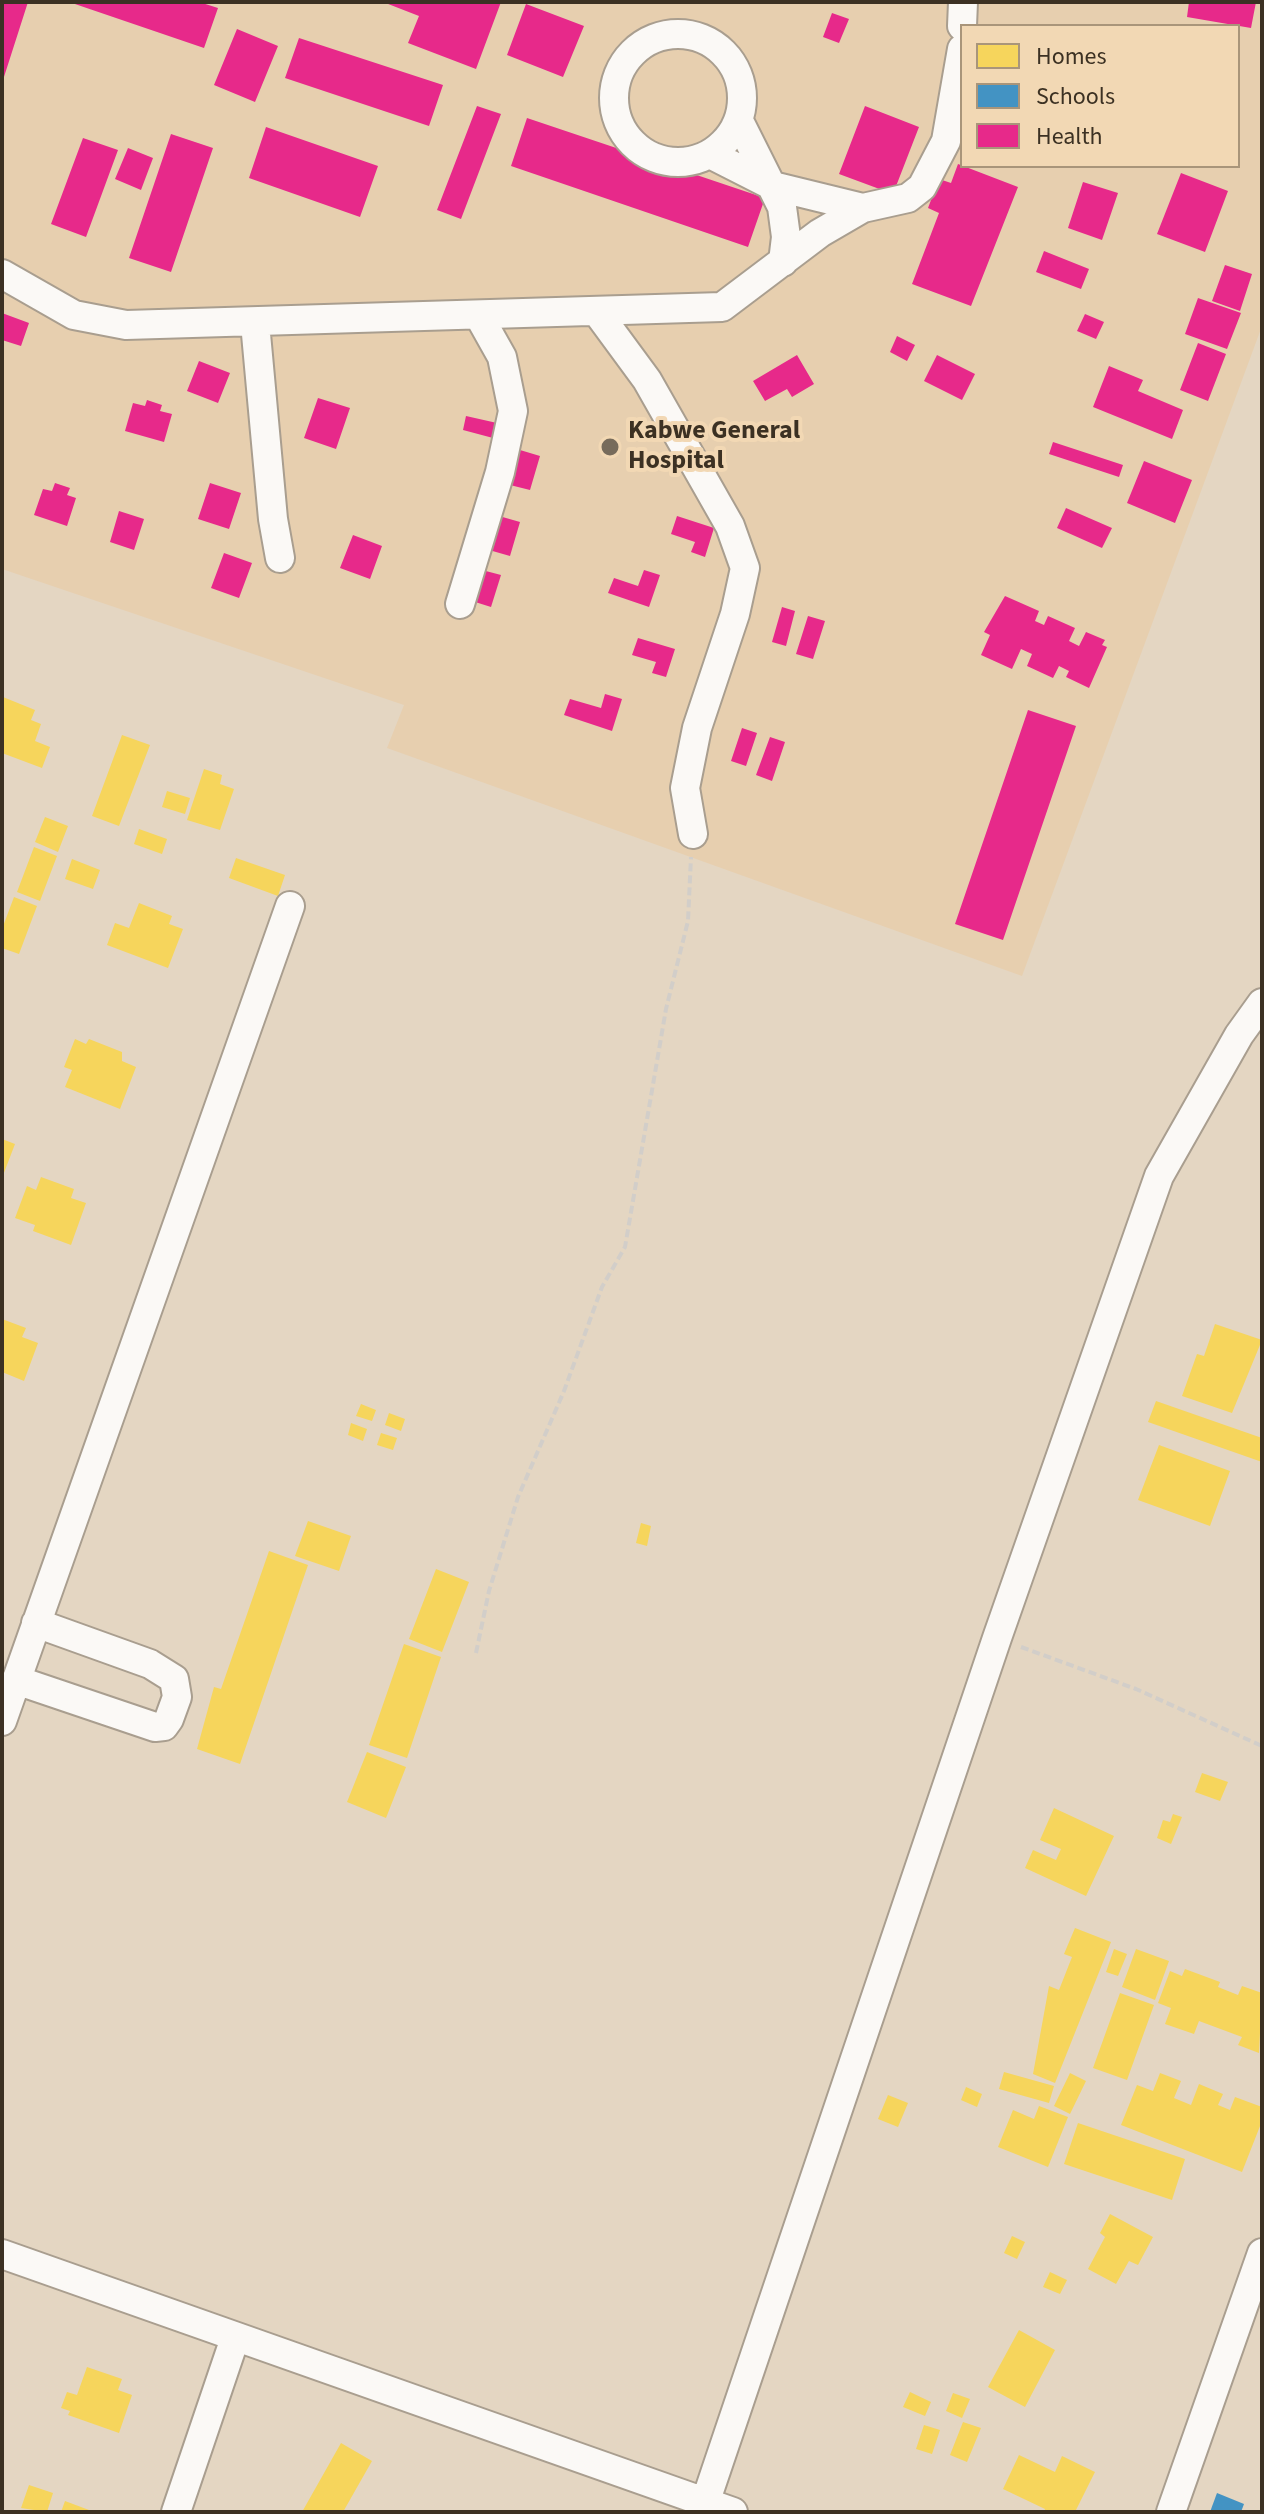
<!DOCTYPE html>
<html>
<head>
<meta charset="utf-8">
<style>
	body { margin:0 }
	#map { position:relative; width:1264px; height:2514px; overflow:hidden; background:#e4d6c2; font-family:"Source Sans 3",sans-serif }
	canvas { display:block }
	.frame { position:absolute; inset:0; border:4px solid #3c3123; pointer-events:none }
	.legend { position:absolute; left:960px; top:24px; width:280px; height:144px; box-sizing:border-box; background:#f2d8b4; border:2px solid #a9957a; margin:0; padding:10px 14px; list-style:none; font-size:24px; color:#3c3123 }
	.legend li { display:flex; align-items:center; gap:16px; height:40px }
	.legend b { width:40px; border:2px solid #a9957a }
</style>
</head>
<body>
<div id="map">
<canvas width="1264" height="2514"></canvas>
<div class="frame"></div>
<ul class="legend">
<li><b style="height:22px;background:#f6d55c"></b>Homes</li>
<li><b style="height:22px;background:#4393c3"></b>Schools</li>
<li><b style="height:22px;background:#e7298a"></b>Health</li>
</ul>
</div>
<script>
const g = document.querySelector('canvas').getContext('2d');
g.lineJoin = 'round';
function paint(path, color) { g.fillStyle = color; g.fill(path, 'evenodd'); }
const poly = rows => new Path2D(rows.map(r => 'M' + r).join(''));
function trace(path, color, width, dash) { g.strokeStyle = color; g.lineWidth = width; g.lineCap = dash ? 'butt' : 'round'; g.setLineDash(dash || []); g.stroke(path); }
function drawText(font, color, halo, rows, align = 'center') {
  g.font = font + ' "Source Sans 3",sans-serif'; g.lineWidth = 8; g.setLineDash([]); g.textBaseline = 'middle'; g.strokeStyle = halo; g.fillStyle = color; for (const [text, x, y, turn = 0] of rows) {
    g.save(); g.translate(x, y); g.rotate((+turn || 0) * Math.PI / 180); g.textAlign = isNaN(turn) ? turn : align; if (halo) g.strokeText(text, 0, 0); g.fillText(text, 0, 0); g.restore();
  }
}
paint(poly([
	[2,2,1262,2,1262,326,1022,976,387,748,404,705,2,569],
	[962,26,1238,26,1238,166,962,166]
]), '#e7cfaf');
paint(poly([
	[3,697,35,710,31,720,41,724,35,741,50,747,42,768,2,753],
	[122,735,150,745,119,826,92,816],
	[204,769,222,775,220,784,234,789,220,830,187,820],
	[167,791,190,798,185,814,162,807],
	[45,817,68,826,58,852,35,842],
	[139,829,167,839,162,854,134,844],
	[34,847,57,856,40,901,17,892],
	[236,858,285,875,278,896,229,878],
	[72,859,100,870,93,889,65,879],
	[14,897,37,906,19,954,2,948,2,929],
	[139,903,172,916,169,924,183,929,168,968,107,945,115,923,129,928],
	[75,1039,86,1044,89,1039,122,1052,122,1061,136,1067,120,1109,65,1087,72,1070,64,1067],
	[2,1139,15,1144,2,1178],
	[41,1177,74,1189,71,1198,86,1203,71,1245,33,1231,35,1225,15,1218,27,1186,36,1190],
	[2,1319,26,1328,22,1337,38,1343,24,1381,2,1372],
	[1215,1324,1262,1340,1232,1413,1182,1396,1197,1354,1204,1356],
	[1156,1401,1262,1438,1262,1462,1148,1422],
	[361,1404,376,1410,372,1421,356,1416],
	[389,1413,405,1419,401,1431,385,1425],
	[351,1423,367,1429,363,1441,348,1435],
	[381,1433,397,1438,393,1450,377,1445],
	[1159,1445,1230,1471,1210,1526,1138,1500],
	[308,1521,351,1536,339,1571,295,1556],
	[641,1523,651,1526,647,1546,636,1543],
	[269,1551,308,1565,240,1764,197,1749,214,1687,221,1689],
	[436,1569,469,1582,442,1652,409,1639],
	[404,1644,441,1657,407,1758,369,1745],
	[367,1752,406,1767,386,1818,347,1802],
	[1202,1773,1228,1782,1220,1801,1195,1792],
	[1054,1808,1114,1836,1086,1896,1025,1868,1033,1850,1056,1860,1061,1849,1040,1840],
	[1173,1814,1182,1817,1171,1844,1157,1838,1163,1820,1170,1822],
	[1075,1928,1111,1942,1055,2083,1033,2074,1049,1986,1059,1990,1072,1957,1064,1954],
	[1114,1949,1127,1954,1118,1976,1106,1972],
	[1136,1949,1169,1961,1155,2000,1122,1987],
	[1185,1969,1220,1982,1218,1987,1238,1995,1242,1986,1262,1993,1259,2053,1238,2045,1242,2037,1199,2021,1194,2034,1165,2024,1171,2008,1158,2003,1170,1971,1182,1976],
	[1120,1993,1154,2005,1127,2080,1093,2068],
	[1004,2072,1054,2086,1049,2103,999,2089],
	[1070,2073,1086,2081,1070,2114,1054,2106],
	[1160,2073,1181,2081,1174,2098,1191,2105,1199,2084,1223,2094,1218,2105,1230,2110,1235,2097,1262,2107,1262,2121,1242,2172,1121,2125,1137,2085,1153,2091],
	[966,2087,982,2094,977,2107,961,2100],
	[888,2095,908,2103,898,2127,878,2119],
	[1039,2106,1068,2117,1048,2167,998,2147,1013,2110,1034,2119],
	[1078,2123,1185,2159,1172,2200,1064,2164],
	[1110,2214,1153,2237,1138,2265,1129,2261,1116,2284,1088,2269,1105,2237,1100,2233],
	[1012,2236,1025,2242,1017,2259,1004,2253],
	[1050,2272,1067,2280,1060,2294,1043,2287],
	[1019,2330,1055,2350,1025,2407,988,2387],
	[87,2367,122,2379,118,2390,132,2395,119,2433,68,2415,70,2411,61,2408,67,2392,77,2395],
	[910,2392,931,2402,925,2416,903,2407],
	[953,2393,970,2399,962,2418,946,2411],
	[963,2422,981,2428,967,2462,950,2455],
	[924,2425,940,2430,932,2454,916,2449],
	[341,2443,372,2461,343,2512,302,2512],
	[1019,2455,1055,2472,1062,2456,1095,2472,1075,2512,1044,2512,1045,2509,1003,2489],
	[29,2485,53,2493,47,2512,21,2508],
	[65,2501,89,2510,88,2512,61,2512]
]), '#f6d55c');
paint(poly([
	[1217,2493,1244,2504,1241,2512,1210,2512]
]), '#4393c3');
paint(poly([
	[2,2,28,2,3,80,2,80],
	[199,2,218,8,204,48,72,3],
	[383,2,501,2,476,69,408,43,419,16],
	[1189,2,1256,2,1251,28,1187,17],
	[526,4,584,26,563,77,507,55],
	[832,13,849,19,839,43,823,37],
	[237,29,278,46,255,102,214,85],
	[299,38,443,85,429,126,285,78],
	[477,106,501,114,461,219,437,210],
	[865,106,919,127,893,194,839,174],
	[527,118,765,198,748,247,511,166],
	[266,127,378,166,360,217,249,178],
	[171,134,213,148,171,272,129,258],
	[83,138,118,150,86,237,51,224],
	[128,148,153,158,141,190,115,179],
	[958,164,1018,187,971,306,912,284,939,213,928,208,939,179,951,183],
	[1181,173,1228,191,1205,252,1157,234],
	[1083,182,1118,193,1102,240,1068,228],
	[1044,251,1089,269,1081,289,1036,272],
	[1225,265,1252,274,1240,311,1212,301],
	[1198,298,1241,313,1227,349,1185,334],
	[2,313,29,323,21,346,2,340],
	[1085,314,1104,322,1096,339,1077,331],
	[897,336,915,345,907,361,890,352],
	[1198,343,1226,354,1208,401,1180,390],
	[797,355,814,384,792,397,787,389,765,401,753,381],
	[937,355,975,374,962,400,924,381],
	[199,361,230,373,218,403,187,391],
	[1109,366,1143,380,1138,391,1183,410,1172,439,1093,407],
	[318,398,350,408,336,449,304,438],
	[147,400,162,405,160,411,172,414,164,442,125,431,133,403,145,406],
	[466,416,497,423,493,438,463,430],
	[1053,442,1123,465,1119,477,1049,454],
	[520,450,540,456,530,490,510,485],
	[1144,461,1192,480,1175,523,1127,503],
	[55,483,70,488,67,495,76,498,67,526,34,515,43,489,52,491],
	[210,483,241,493,229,529,198,519],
	[1066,508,1112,528,1102,548,1057,528],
	[119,511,144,519,134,550,110,542],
	[499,516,520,522,510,556,489,550],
	[677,516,714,528,705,557,691,552,695,542,671,534],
	[353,535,382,546,370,579,340,568],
	[224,553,252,563,239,598,211,588],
	[482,570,501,575,491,607,472,601],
	[644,570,660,575,649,607,608,593,614,578,638,586],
	[1005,596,1039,611,1035,621,1044,625,1048,616,1075,628,1069,641,1079,646,1086,632,1105,640,1102,645,1107,647,1089,688,1066,677,1069,671,1059,666,1053,678,1027,666,1032,654,1021,649,1012,669,981,655,990,635,984,632],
	[782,607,795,611,786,646,772,642],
	[808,616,825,621,813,659,796,654],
	[638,638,675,649,666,677,652,673,656,662,632,655],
	[605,694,622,699,612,731,564,715,570,699,601,708],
	[1028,710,1076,726,1003,940,955,924],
	[742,728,757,733,746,766,731,761],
	[770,737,785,742,772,781,756,775]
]), '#e7298a');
const minor = poly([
	[962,26,963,2],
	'614 98a64 64 0 1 1 128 0a64 64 0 1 1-128 0Z',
	[739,121,782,207,786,237,783,262],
	[710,154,773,186,863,208],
	[2,274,74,315,126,325,722,307,820,233,863,208,908,198,922,187,946,141,962,49],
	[597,312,647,380,730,526,745,568,735,614,697,728,685,788,693,834],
	[255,323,273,519,280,558],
	[460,604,500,472,513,411,502,357,479,316],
	[16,1680,155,1727,164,1726,169,1719,177,1697,174,1679,150,1664,36,1623],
	[2,1721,290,906],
	[2,2254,733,2512],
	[176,2512,235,2338],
	[702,2512,997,1638,1159,1176,1239,1035,1262,1003],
	[1171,2512,1262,2253]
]);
trace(minor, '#a99e8f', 32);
trace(poly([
	[1021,1647,1136,1689,1262,1746],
	[476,1653,489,1591,518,1497,564,1391,602,1287,625,1247,666,1009,688,921,691,857]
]), '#d2cec9', 4, [8, 4]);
trace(minor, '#fbf9f6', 28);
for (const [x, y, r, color] of [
	[610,447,10,"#776b5b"]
]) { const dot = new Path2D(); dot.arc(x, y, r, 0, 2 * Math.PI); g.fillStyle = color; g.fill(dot); trace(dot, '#f2d8b4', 3); }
drawText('bold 26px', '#3c3123', '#f2d8b4', [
	["Kabwe General",628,432],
	["Hospital",628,462]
], 'left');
</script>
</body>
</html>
